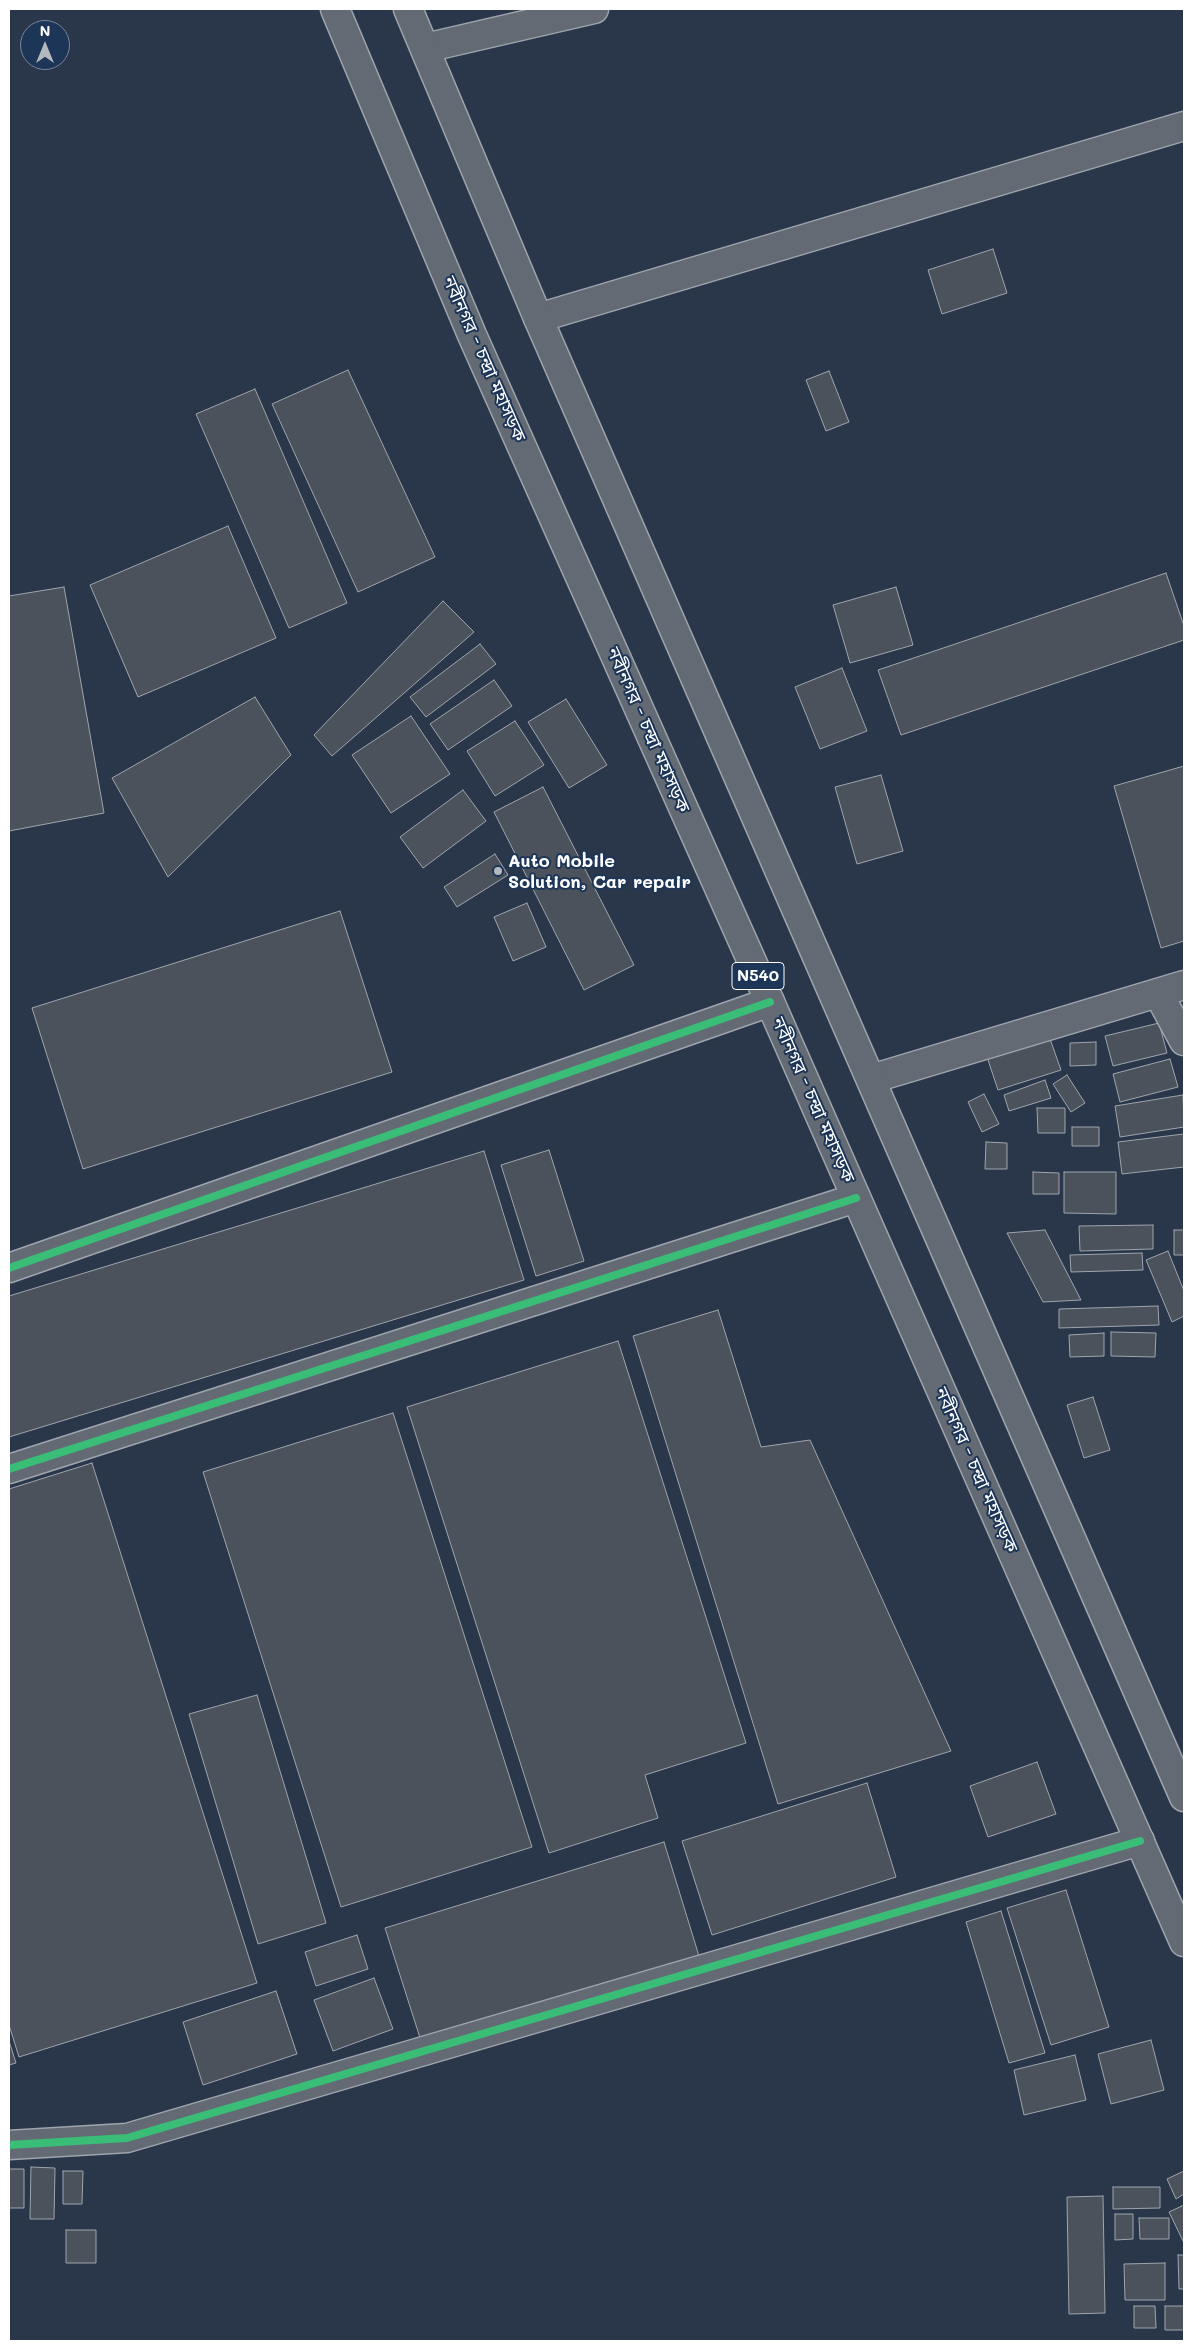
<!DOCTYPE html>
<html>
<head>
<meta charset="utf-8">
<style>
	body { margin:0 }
	#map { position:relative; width:1193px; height:2350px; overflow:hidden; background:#2a374a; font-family:Mali,sans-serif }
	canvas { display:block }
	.frame { position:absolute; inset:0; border:10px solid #fff; pointer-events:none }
	.north { position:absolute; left:20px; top:20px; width:50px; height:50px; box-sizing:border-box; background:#1d3557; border:1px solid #77869a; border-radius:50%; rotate:0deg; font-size:14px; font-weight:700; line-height:20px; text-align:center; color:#fff }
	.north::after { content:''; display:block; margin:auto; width:18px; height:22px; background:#b4b9c0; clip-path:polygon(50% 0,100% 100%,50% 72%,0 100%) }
</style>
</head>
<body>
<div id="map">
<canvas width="1193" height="2350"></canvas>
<div class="frame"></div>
<div class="north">N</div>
</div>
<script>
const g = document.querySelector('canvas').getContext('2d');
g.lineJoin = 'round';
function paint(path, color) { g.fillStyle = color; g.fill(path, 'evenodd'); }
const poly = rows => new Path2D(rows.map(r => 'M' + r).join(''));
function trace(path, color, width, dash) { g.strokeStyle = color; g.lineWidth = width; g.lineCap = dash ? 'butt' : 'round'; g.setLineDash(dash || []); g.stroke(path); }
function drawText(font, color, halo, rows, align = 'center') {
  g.font = font + ' Mali,"Noto Sans Bengali",sans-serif'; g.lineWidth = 4; g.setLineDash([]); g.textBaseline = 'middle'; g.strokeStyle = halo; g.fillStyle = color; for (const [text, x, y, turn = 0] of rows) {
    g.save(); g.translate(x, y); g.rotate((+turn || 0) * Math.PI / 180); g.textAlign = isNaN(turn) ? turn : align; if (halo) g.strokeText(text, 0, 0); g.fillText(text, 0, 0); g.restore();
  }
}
const building = poly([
	[993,249,1007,293,942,314,928,270,993,249],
	[348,370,435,557,358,592,272,404,348,370],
	[829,371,849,422,826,431,806,380,829,371],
	[255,389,347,603,289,628,196,414,255,389],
	[228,526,276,638,138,697,90,585,228,526],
	[1166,573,1184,626,1184,640,901,735,878,670,1166,573],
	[64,587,104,813,9,831,9,596,64,587],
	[896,587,913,645,850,663,833,605,896,587],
	[443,601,474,632,332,756,314,735,443,601],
	[480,644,496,664,426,717,410,697,480,644],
	[842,668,867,731,820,749,795,687,842,668],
	[494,680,512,706,448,750,430,724,494,680],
	[255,697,291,755,168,877,112,778,255,697],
	[566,699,607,765,569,788,528,722,566,699],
	[411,716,450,774,391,813,352,755,411,716],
	[515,721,544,765,495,796,467,751,515,721],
	[1184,766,1184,941,1161,948,1114,786,1184,766],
	[881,775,903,851,857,864,835,787,881,775],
	[543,787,634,965,584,990,494,812,543,787],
	[463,790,486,821,423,868,400,837,463,790],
	[495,854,508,875,457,907,444,887,495,854],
	[527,903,546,947,513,961,494,917,527,903],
	[340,911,392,1072,83,1169,32,1008,340,911],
	[1159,1023,1167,1053,1113,1066,1105,1036,1159,1023],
	[1049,1036,1061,1070,998,1090,987,1057,1049,1036],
	[1096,1042,1096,1065,1070,1066,1070,1043,1096,1042],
	[1170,1059,1178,1087,1120,1102,1113,1074,1170,1059],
	[1067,1075,1085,1103,1071,1112,1053,1084,1067,1075],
	[1045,1080,1051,1098,1009,1111,1004,1095,1045,1080],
	[984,1094,999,1124,982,1132,968,1102,984,1094],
	[1183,1095,1184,1127,1120,1137,1115,1106,1183,1095],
	[1037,1108,1065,1108,1065,1133,1038,1133,1037,1108],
	[1072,1127,1099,1127,1099,1146,1072,1146,1072,1127],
	[1184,1134,1184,1167,1122,1174,1118,1142,1184,1134],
	[986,1142,1007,1143,1007,1169,985,1169,986,1142],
	[549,1150,584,1261,536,1276,501,1165,549,1150],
	[484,1151,524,1280,9,1437,9,1296,484,1151],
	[1033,1172,1059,1173,1059,1194,1033,1194,1033,1172],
	[1064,1172,1116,1172,1116,1214,1064,1213,1064,1172],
	[1153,1225,1153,1249,1080,1251,1079,1226,1153,1225],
	[1045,1230,1081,1300,1043,1302,1007,1233,1045,1230],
	[1174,1230,1184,1230,1184,1255,1174,1255,1174,1230],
	[1168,1251,1184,1291,1184,1316,1172,1322,1146,1260,1168,1251],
	[1142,1253,1143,1270,1071,1272,1070,1255,1142,1253],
	[1158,1306,1159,1325,1059,1328,1059,1309,1158,1306],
	[718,1310,761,1447,810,1440,951,1751,778,1804,633,1336,718,1310],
	[1111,1332,1156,1333,1155,1357,1111,1356,1111,1332],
	[1104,1333,1104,1356,1070,1357,1069,1335,1104,1333],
	[618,1341,746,1743,645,1775,658,1818,549,1853,407,1407,618,1341],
	[1093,1397,1110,1450,1084,1458,1067,1405,1093,1397],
	[393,1413,532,1847,341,1907,203,1472,393,1413],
	[92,1463,257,1983,19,2057,9,2025,9,1489,92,1463],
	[257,1695,326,1923,258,1944,189,1714,257,1695],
	[1037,1762,1056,1814,988,1837,970,1786,1037,1762],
	[867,1783,896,1877,712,1935,682,1841,867,1783],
	[664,1842,699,1956,421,2041,385,1928,664,1842],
	[1066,1890,1109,2027,1051,2045,1007,1908,1066,1890],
	[1001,1911,1045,2053,1009,2063,966,1922,1001,1911],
	[357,1935,368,1969,316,1986,305,1952,357,1935],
	[374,1978,393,2029,333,2051,314,2000,374,1978],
	[276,1991,297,2054,203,2085,183,2022,276,1991],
	[1151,2040,1164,2090,1111,2104,1098,2054,1151,2040],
	[9,2041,16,2063,9,2065,9,2041],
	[1075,2055,1086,2100,1024,2115,1014,2070,1075,2055],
	[31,2167,55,2168,54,2219,30,2219,31,2167],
	[9,2169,24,2169,24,2208,9,2208,9,2169],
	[63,2171,83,2171,82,2204,63,2204,63,2171],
	[1184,2171,1184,2194,1176,2199,1167,2179,1184,2171],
	[1113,2187,1160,2187,1160,2208,1113,2209,1113,2187],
	[1103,2196,1105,2313,1069,2314,1067,2197,1103,2196],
	[1184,2205,1184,2243,1169,2212,1184,2205],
	[1115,2214,1133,2214,1133,2239,1115,2240,1115,2214],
	[1139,2218,1169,2218,1169,2239,1140,2239,1139,2218],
	[66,2230,96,2230,96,2263,66,2263,66,2230],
	[1178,2255,1184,2255,1184,2289,1179,2289,1178,2255],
	[1165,2263,1165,2300,1125,2300,1124,2264,1165,2263],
	[1134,2306,1155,2306,1156,2328,1134,2328,1134,2306],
	[1165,2306,1184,2306,1184,2330,1165,2330,1165,2306]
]);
paint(building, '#4c525c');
trace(building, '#9fa5ae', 1);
const minor = poly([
	[425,48,594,9],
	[538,318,1184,126],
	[1158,993,1184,1041],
	[871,1079,1184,985],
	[9,1268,770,1002],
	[9,1469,856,1198],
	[9,2145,127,2138,1140,1841]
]);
const highway = poly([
	[335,9,472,335,770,1002,1184,1942],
	[408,9,538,318,1184,1797]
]);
trace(minor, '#9fa5ae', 31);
trace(highway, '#9fa5ae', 31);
trace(minor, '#636a74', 28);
trace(highway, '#636a74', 28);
trace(poly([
	[9,1268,770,1002],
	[9,1469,856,1198],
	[9,2145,127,2138,1140,1841]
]), '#3abd76', 8);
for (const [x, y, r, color] of [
	[498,871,5,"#b4b9c0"]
]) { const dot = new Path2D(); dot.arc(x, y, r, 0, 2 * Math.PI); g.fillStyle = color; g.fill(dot); trace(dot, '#1d3557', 2); }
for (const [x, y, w] of [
	[758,976,52]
]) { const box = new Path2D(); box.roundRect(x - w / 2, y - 13.5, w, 27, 4); g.fillStyle = '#1d3557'; g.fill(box); trace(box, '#fff', 1); }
drawText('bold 16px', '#fff', null, [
	["N540",758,976]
]);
drawText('18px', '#fff', '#1d3557', [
	["নবীনগর - চন্দ্রা মহাসড়ক",484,359,66],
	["নবীনগর - চন্দ্রা মহাসড়ক",648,730,66],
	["নবীনগর - চন্দ্রা মহাসড়ক",813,1100,66],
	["নবীনগর - চন্দ্রা মহাসড়ক",976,1470,66]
]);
drawText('bold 18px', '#fff', '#1d3557', [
	["Auto Mobile",508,861],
	["Solution, Car repair",508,882]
], 'left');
</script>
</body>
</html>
